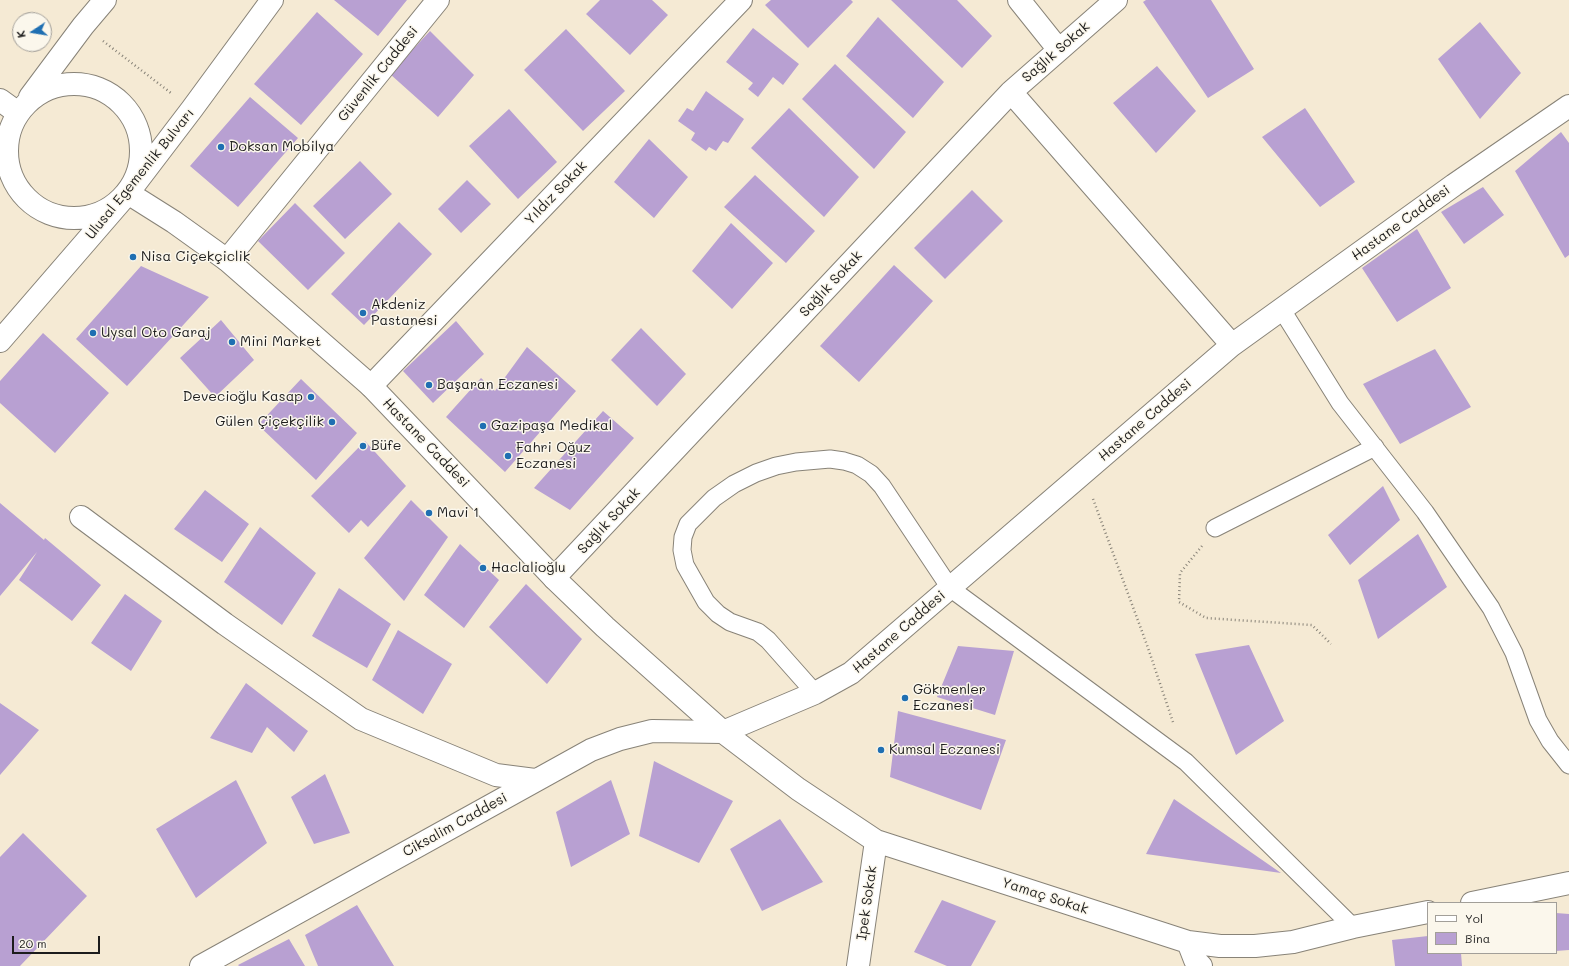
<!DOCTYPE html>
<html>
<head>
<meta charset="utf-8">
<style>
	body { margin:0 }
	#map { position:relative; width:1569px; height:966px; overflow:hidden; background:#f5ead4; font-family:Mali,sans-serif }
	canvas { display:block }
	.legend { position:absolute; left:1427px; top:902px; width:130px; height:52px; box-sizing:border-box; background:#fbf7ec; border:1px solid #a29f99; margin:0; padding:5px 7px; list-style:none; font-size:12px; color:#1c1c1c }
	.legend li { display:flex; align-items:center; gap:8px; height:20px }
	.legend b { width:20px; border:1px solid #a29f99 }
	.north { position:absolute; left:12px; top:12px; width:40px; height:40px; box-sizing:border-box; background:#fbf7ec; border:1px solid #a29f99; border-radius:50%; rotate:258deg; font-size:11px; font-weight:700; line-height:16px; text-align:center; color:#1c1c1c }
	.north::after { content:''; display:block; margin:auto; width:14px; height:18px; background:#1f6fb2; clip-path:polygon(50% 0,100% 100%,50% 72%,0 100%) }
	.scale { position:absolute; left:12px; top:936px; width:88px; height:18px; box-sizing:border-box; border:2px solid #1c1c1c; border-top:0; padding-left:5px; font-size:12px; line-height:14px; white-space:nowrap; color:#1c1c1c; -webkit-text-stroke:3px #fbf7ec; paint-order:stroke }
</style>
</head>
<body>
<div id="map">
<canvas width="1569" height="966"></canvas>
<ul class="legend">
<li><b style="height:5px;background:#fff"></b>Yol</li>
<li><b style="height:11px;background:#b8a0d2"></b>Bina</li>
</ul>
<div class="north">K</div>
<div class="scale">20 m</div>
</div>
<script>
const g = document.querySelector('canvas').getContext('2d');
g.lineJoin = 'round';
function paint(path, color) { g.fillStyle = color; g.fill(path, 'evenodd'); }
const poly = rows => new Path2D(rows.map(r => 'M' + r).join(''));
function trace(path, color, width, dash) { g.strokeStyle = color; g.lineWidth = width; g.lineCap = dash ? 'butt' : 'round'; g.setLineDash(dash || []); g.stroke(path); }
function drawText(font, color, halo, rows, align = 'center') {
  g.font = font + ' Mali,sans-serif'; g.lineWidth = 3; g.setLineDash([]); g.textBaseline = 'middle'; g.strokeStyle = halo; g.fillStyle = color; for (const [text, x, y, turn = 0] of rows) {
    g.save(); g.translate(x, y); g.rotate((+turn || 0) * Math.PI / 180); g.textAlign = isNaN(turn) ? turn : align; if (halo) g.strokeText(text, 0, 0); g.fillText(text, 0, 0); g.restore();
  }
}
paint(poly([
	[334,0,407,0,378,36],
	[600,0,652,0,668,15,630,55,586,14],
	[771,0,851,0,853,2,808,48,765,5],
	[891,0,957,0,992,36,962,68],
	[1146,0,1211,0,1254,69,1208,98,1143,2],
	[317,12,363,54,301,125,254,84],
	[878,17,944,82,913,118,846,56],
	[1480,22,1521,73,1480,119,1438,59],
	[753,28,799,64,783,85,773,77,758,97,748,89,753,83,726,62],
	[566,29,625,91,583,131,524,70],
	[430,31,474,75,438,117,390,74],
	[835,64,906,132,874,169,802,99],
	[1157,66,1196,111,1156,153,1113,103],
	[706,91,744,119,728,143,723,141,716,151,709,147,706,151,691,140,695,133,678,121,687,108,693,111],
	[250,97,298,138,238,207,190,166],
	[789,108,859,177,824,217,751,148],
	[1305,108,1355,182,1320,207,1262,137],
	[509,109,557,162,518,199,469,146],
	[1561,132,1569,143,1569,255,1565,258,1515,171],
	[649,139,688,177,654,218,614,182],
	[360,161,392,194,345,239,313,206],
	[755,175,815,231,786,263,724,207],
	[467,180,491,204,461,233,438,209],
	[1483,187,1504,215,1464,244,1441,212],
	[972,190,1003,221,945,279,914,248],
	[295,203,345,253,308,290,258,241],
	[399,222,432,254,364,325,331,294],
	[731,223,773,263,732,309,692,271],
	[1417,229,1451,288,1397,322,1362,268],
	[894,265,933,301,859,382,820,346],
	[141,266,209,297,127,386,76,339],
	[221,320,254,360,215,397,180,358],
	[456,321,484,354,433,403,403,371],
	[641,328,686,374,657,406,611,360],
	[43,333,109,393,55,453,0,403,0,381],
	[527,347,576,391,505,472,446,417,481,378,495,391],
	[1435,349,1471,407,1400,444,1363,384],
	[301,379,357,433,316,480,258,425],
	[603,411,634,438,570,510,534,488],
	[365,441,406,486,368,527,361,520,349,533,311,496],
	[1383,486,1400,520,1350,565,1328,535],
	[205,490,249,524,222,562,174,529],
	[411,500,448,537,404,601,364,558],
	[0,503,44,540,45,538,101,585,72,621,19,580,37,552,0,596],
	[260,527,316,573,282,625,224,582],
	[1418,534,1447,587,1378,639,1358,580],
	[460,544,499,580,464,628,424,595],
	[526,584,582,639,547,684,489,627],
	[339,588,391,624,367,668,312,636],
	[125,594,162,621,131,671,91,643],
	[398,630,452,664,423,714,372,680],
	[1249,645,1284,721,1236,755,1195,654],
	[958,646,1014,651,995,715,937,697],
	[246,683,308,731,294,752,267,727,252,753,210,738],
	[0,703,39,730,0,775],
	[898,711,1006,740,981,810,890,777],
	[654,761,733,801,699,863,639,836],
	[325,774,350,833,314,844,291,797],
	[236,780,267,843,196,898,156,829],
	[611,780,630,834,571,867,556,812],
	[1174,799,1281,873,1146,854],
	[780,819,823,882,762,911,730,849],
	[23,833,87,896,20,966,0,966,0,857],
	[942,900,996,921,971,966,947,966,914,952],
	[357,905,394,966,318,966,305,935],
	[1556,913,1569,914,1569,950,1556,951],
	[1428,936,1428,953,1461,953,1462,966,1395,966,1392,940],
	[289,939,305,966,239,966,238,965]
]), '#b8a0d2');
const service = poly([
	[1282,310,1340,403,1425,512,1491,608,1514,653,1538,720,1550,741,1569,765],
	[1215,528,1375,447],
	[815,693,768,640,758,632,730,622,718,614,706,602,685,565,682,550,683,537,688,524,714,498,734,484,756,473,776,466,796,462,830,459,844,461,857,465,871,474,882,486,950,588,1186,762,1353,927]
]);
const minor = poly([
	[1019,0,1059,50],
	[1011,92,1232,345],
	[227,260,438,0],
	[371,386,741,0],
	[81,517,225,624,361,719,496,775,535,780],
	[554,578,1011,92,1116,0],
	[723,732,798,789,876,841,1188,942,1220,946,1255,946,1293,942,1353,927,1428,912],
	[1472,903,1569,883],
	[1188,942,1195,960,1201,966],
	[201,966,591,750,620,739,652,731,723,732,815,693,851,673,1232,345,1454,185,1569,106],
	[858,966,876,841]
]);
const tertiary = poly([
	[0,100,18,113],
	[128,193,174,222,227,260,371,386,554,578,605,627,723,732]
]);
const trunk = poly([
	'7 151a67 67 0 1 1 134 0a67 67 0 1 1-134 0Z',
	[30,97,83,26,105,0],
	[0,341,128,193,192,109,272,0]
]);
trace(service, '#888378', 19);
trace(minor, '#888378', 24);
trace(tertiary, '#888378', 24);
trace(trunk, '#888378', 24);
trace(poly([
	[103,41,171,93],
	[1093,499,1147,645,1173,722],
	[1202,546,1180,573,1179,602,1206,618,1312,625,1331,644]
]), '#888378', 2.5, [1, 3]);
trace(service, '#fff', 17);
trace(minor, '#fff', 22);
trace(tertiary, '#fff', 22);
trace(trunk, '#fff', 22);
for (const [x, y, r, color] of [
	[221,147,4,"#1f6fb2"],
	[133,257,4,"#1f6fb2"],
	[363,313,4,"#1f6fb2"],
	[93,333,4,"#1f6fb2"],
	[232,342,4,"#1f6fb2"],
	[429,385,4,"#1f6fb2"],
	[311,397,4,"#1f6fb2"],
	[332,422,4,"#1f6fb2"],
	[483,426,4,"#1f6fb2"],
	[363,446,4,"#1f6fb2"],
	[508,456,4,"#1f6fb2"],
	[429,513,4,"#1f6fb2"],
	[483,568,4,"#1f6fb2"],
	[905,698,4,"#1f6fb2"],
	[881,750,4,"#1f6fb2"]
]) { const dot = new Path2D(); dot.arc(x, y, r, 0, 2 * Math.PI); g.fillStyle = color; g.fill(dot); trace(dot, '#fbf7ec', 1.5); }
drawText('14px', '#1c1c1c', '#fbf7ec', [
	["Sağlık Sokak",1056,52,-41],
	["Güvenlik Caddesi",378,74,-51],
	["Ulusal Egemenlik Bulvarı",140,174,-51],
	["Yıldız Sokak",556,193,-46],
	["Hastane Caddesi",1401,223,-36],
	["Sağlık Sokak",831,284,-47],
	["Hastane Caddesi",1145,420,-41],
	["Hastane Caddesi",426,443,46],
	["Sağlık Sokak",609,521,-47],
	["Hastane Caddesi",899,632,-41],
	["Ciksalim Caddesi",455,825,-29],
	["Yamaç Sokak",1045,896,18],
	["Ipek Sokak",867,903,-82]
]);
drawText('14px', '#1c1c1c', '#fbf7ec', [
	["Doksan Mobilya",229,147],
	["Nisa Ciçekçiclik",141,257],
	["Akdeniz",371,305],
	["Pastanesi",371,321],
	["Uysal Oto Garaj",101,333],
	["Mini Market",240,342],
	["Başaran Eczanesi",437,385],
	["Devecioğlu Kasap",303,397,"right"],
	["Gülen Çiçekçilik",324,422,"right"],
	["Gazipaşa Medikal",491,426],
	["Büfe",371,446],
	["Fahri Oğuz",516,448],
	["Eczanesi",516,464],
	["Mavi 1",437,513],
	["Haclalioğlu",491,568],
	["Gökmenler",913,690],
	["Eczanesi",913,706],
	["Kumsal Eczanesi",889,750]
], 'left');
</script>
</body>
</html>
